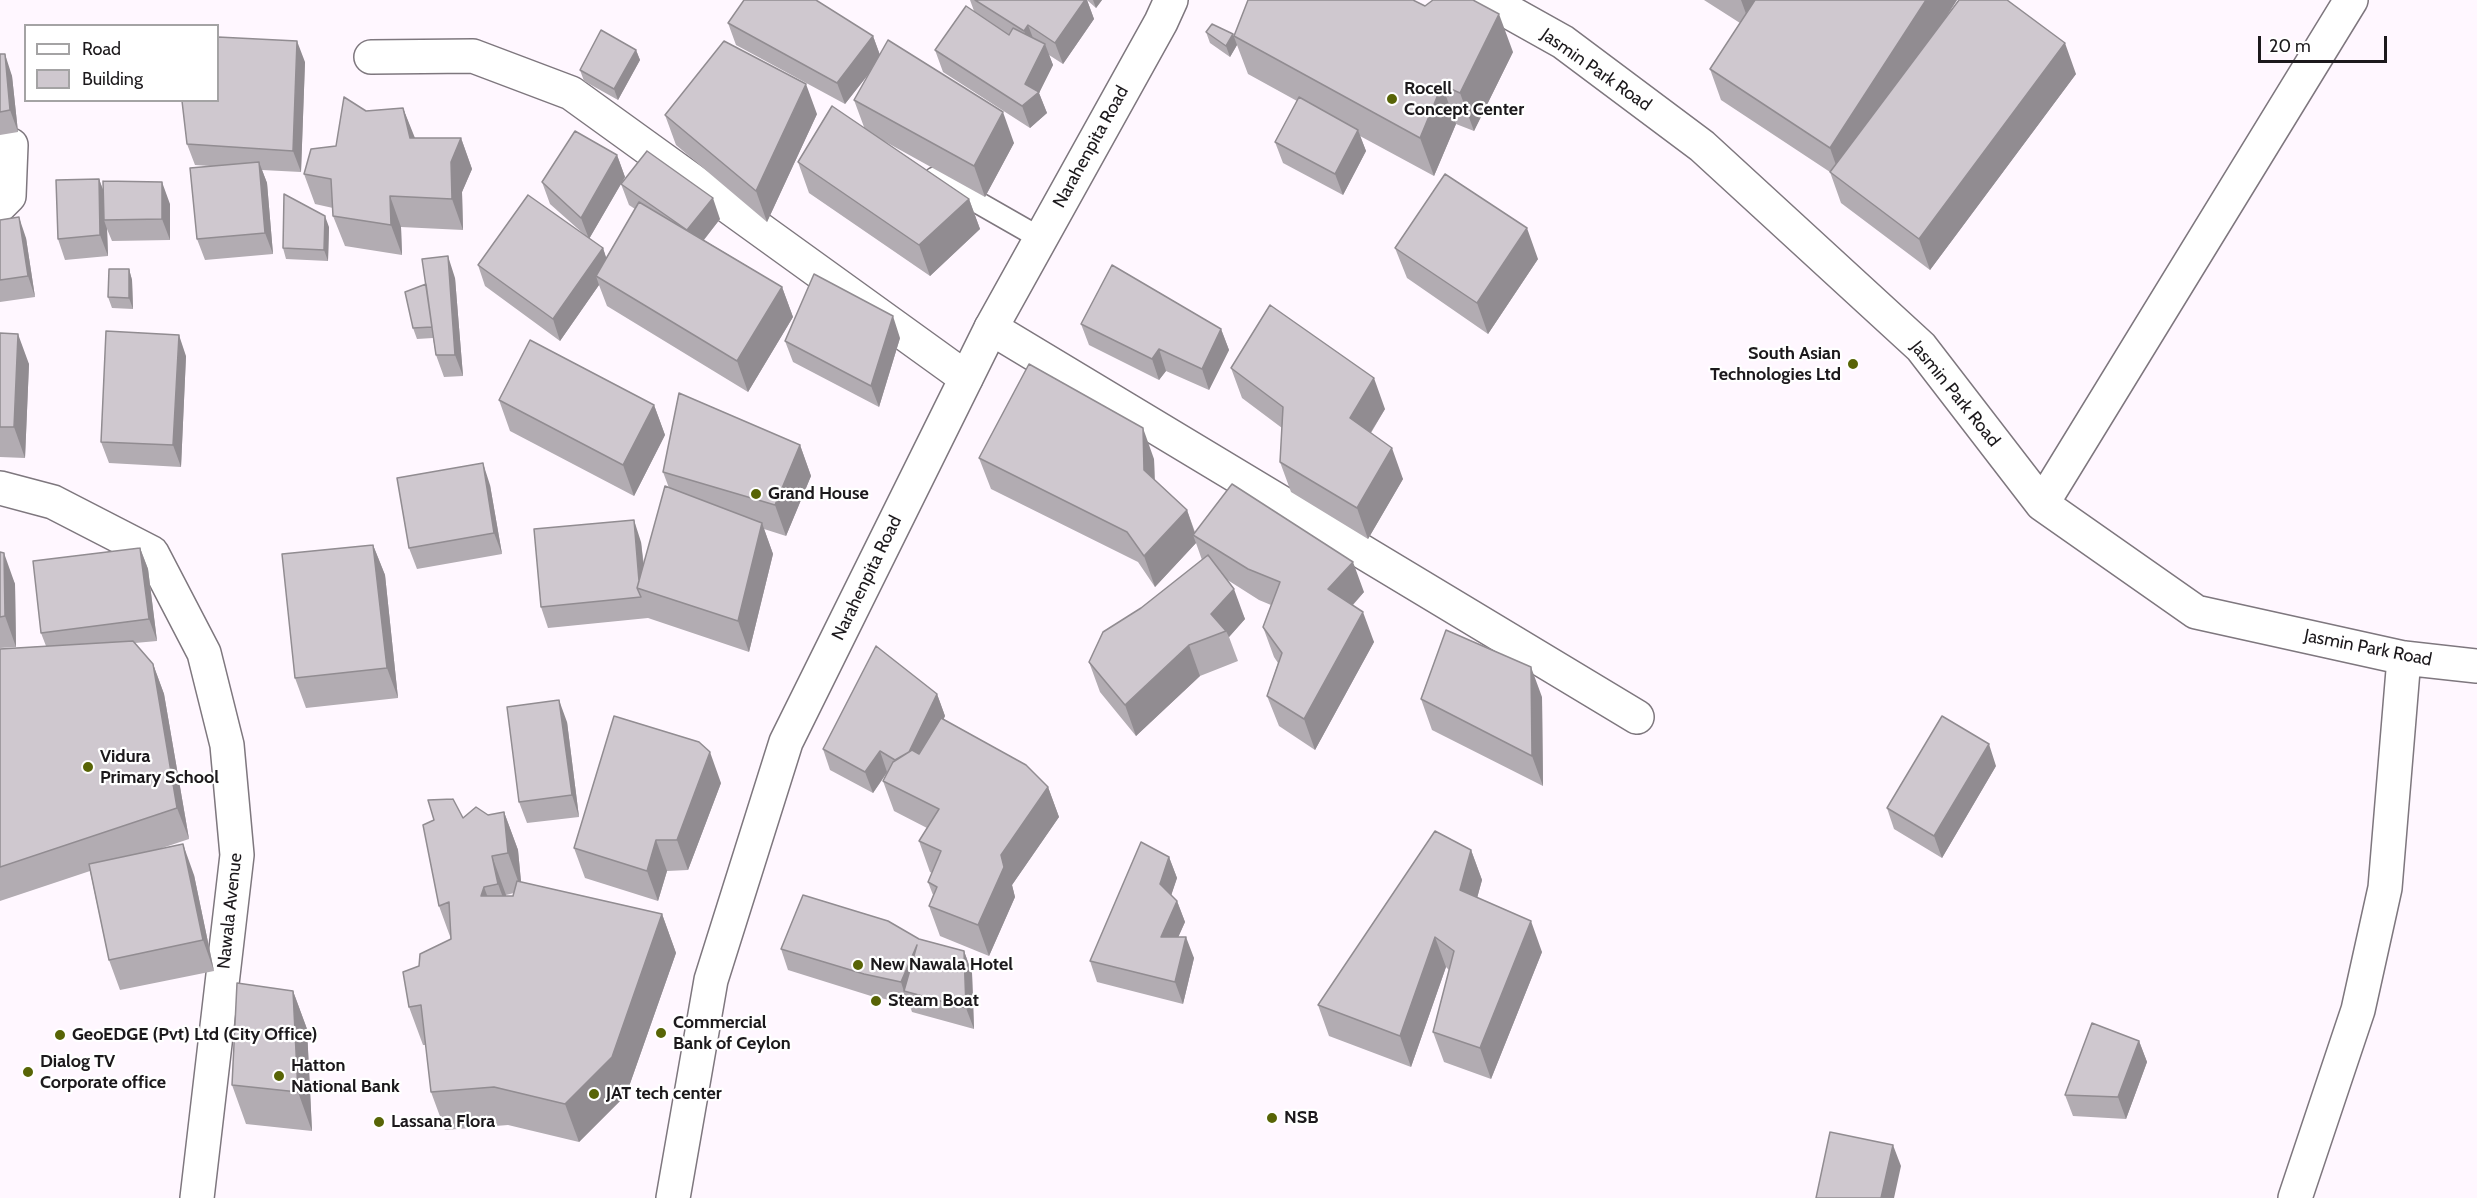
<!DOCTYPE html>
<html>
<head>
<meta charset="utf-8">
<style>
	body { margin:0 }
	#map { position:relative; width:2477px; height:1198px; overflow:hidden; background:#fff7ff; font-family:Cabin,sans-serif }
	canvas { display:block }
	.legend { position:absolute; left:24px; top:24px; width:195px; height:78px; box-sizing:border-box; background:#fff; border:2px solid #a4a3a4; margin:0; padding:8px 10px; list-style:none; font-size:18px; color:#1c191c }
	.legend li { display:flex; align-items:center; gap:12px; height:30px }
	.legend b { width:30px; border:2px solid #a4a3a4 }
	.scale { position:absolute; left:2258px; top:36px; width:129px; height:27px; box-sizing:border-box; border:3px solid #1c191c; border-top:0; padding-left:8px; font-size:18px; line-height:21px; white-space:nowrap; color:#1c191c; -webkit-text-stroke:4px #fff; paint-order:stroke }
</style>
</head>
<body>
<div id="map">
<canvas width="2477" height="1198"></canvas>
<ul class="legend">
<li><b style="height:8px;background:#fff"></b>Road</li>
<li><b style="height:16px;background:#cfc8cf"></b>Building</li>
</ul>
<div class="scale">20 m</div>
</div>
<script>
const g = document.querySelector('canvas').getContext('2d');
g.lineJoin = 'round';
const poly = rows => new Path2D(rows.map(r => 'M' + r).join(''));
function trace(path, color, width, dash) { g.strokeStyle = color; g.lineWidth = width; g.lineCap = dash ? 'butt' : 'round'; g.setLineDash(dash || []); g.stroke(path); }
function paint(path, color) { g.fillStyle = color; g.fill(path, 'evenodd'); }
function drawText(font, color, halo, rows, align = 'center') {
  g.font = font + ' Cabin,sans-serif'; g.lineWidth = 4.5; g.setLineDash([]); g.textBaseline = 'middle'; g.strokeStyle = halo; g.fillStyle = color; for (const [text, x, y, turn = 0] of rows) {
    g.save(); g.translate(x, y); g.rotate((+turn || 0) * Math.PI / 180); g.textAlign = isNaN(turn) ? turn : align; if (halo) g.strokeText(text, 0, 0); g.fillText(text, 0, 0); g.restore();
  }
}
const service = poly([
	[935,178,1040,238]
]);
const minor = poly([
	[1488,0,1563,42,1702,146,1921,347,2042,504,2196,612,2404,658,2477,666],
	[371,57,473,56,571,93,966,378],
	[0,205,9,196,11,145],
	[991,328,1637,717],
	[0,488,53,502,152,553,204,653,227,745,237,855,197,1198],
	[2042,504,2351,0],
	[2295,1198,2358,1010,2385,888,2404,658]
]);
const primary = poly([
	[673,1198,711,980,786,742,991,328,1161,22,1171,0]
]);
trace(service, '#7e777e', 24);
trace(minor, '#7e777e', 36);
trace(primary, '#7e777e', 36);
trace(service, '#fff', 21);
trace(minor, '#fff', 33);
trace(primary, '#fff', 33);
paint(poly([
	[970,0,1102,0,1096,8,1087,0,1094,19,1063,64,1049,55,1053,65,1039,93,1047,113,1030,128,943,72,935,50,974,11],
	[1704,0,1957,0,1944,20,2076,74,1930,270,1841,203,1830,172,1721,100,1710,69,1740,23],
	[728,23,873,36,880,55,1014,143,985,197,884,141,969,199,980,229,930,276,809,193,798,162,864,127,854,100,871,71,845,104,736,45],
	[1206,32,1234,36,1513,52,1474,131,1456,124,1434,176,1360,136,1366,151,1343,195,1283,163,1275,142,1297,101,1248,74,1237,45,1230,57,1210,43],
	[636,50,640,60,618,100,584,81,580,70],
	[0,54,12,76,18,132,0,135],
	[305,62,301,172,262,170,267,183,273,254,205,260,197,239,210,166,195,165,187,144,218,100],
	[403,108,414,138,461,138,472,169,462,192,463,230,401,227,402,255,345,246,333,216,333,208,315,204,304,174,336,146,366,111],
	[817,114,767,222,676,145,665,115],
	[617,155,625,177,589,239,603,248,606,258,635,209,629,205,621,184,720,219,704,240,782,287,793,317,748,392,607,306,599,285,560,341,485,286,478,265,586,236,550,204,542,182],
	[99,179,104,192,170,204,170,240,112,241,107,229,108,256,65,260,58,239],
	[0,220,26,238,35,297,0,302],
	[329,227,328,261,286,259,283,248],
	[1395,248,1538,259,1488,334,1407,278],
	[129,269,132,280,133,309,112,308,108,297],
	[455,278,463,376,444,377,436,355,433,338,417,339,413,328],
	[1081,324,1221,329,1229,350,1209,390,1166,371,1159,380,1089,345],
	[0,333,29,364,25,458,0,457],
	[900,338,879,407,793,362,785,341],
	[186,356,181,467,109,463,101,442],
	[1231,368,1385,409,1371,433,1403,479,1368,539,1291,492,1280,462,1282,428,1242,398],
	[499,400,654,405,665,435,634,496,510,431],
	[800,445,811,476,786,536,764,529,773,554,749,652,648,618,548,628,541,607,641,542,644,565,669,488,663,472],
	[979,458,1154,459,1155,480,1187,510,1195,532,1364,592,1353,605,1374,642,1315,750,1279,726,1267,696,1278,663,1274,657,1263,627,1271,605,1259,600,1226,579,1245,619,1229,637,1238,661,1200,676,1136,736,1100,692,1089,662,1141,608,1202,560,1196,543,1155,587,1138,562,991,489],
	[490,485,502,554,417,569,409,548],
	[373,545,385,575,398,698,306,708,295,678],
	[140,548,148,569,157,641,135,643,153,664,164,694,189,839,156,850,194,875,214,971,120,990,109,960,90,871,0,901,0,649,46,646,41,633],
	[0,552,15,584,16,647,0,648],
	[937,694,945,716,943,720,1048,787,1059,817,1012,885,1015,897,989,956,940,936,929,906,933,895,928,882,932,873,930,872,919,841,927,828,894,811,883,781,887,773,873,793,830,770,823,749],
	[1542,697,1543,786,1432,730,1421,699],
	[567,722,579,817,527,823,519,802],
	[1996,766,1942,858,1894,829,1887,808],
	[721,783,688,870,667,871,658,901,585,878,574,848],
	[504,812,518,850,521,882,662,914,676,953,626,1095,579,1142,508,1125,445,1130,431,1092,426,1045,423,1045,409,1007,419,966,451,939,439,906,488,815],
	[514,893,513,896,506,896,506,895],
	[1471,850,1482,880,1477,898,1542,952,1491,1079,1444,1062,1433,1032,1449,970,1446,967,1411,1067,1329,1036,1318,1005],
	[1169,857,1177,878,1171,895,1177,901,1185,922,1178,937,1194,958,1183,1004,1097,982,1090,961],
	[919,939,964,951,972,973,974,1029,912,1012,909,1003,908,1004,871,996,788,970,781,949],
	[293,991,307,1029,312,1131,246,1124,232,1085],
	[2139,1041,2147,1062,2126,1119,2073,1116,2065,1095]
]), '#b2acb2');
paint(poly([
	[1085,0,1087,0,1094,19,1063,64,1055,43],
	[1093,0,1102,0,1096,8],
	[1741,0,1771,0,1752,30],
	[1926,0,1957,0,1841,179,1830,148],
	[1499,14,1513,52,1474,131,1460,93],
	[1028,25,1036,46,1031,52,1024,31],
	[1233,34,1237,45,1230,57,1226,46],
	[873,36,881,58,845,104,837,83],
	[297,41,305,62,301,172,293,151],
	[2065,43,2076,74,1930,270,1919,239],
	[1045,44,1053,65,1039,93,1047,113,1030,128,1022,106,1025,84],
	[636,50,640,60,618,100,614,89],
	[5,54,12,76,18,132,10,110],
	[806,84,817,114,767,222,756,191],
	[1442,85,1456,124,1434,176,1420,138],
	[403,108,415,138,410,138],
	[1003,112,1014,143,985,197,974,166],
	[1358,130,1366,151,1343,195,1335,174],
	[461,138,472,169,462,192,463,230,452,199,451,162],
	[617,155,625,177,589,239,581,218],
	[259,162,267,183,273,254,265,233],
	[99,179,107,201,104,220,107,229,108,256,100,235],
	[162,182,170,204,170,240,162,219],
	[390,196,401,227,402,255,391,225],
	[713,198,720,219,695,251,687,230],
	[969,199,980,229,930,276,919,245],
	[325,216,329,227,328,261,324,250],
	[19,217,26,238,35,297,28,276],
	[1527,228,1538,259,1488,334,1477,303],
	[603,248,610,269,596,276,599,285,560,341,553,319],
	[448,256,455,278,463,376,455,355],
	[129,269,132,280,133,309,129,298],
	[782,287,793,317,748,392,737,361],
	[893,316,900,338,879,407,871,386],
	[1221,329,1229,350,1209,390,1202,369],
	[18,334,29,364,25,458,14,427],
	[179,335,186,356,181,467,173,445],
	[1159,349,1166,371,1159,380,1152,359],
	[1374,378,1385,409,1361,448,1350,418],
	[654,405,665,435,634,496,623,465],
	[1143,428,1154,459,1155,501,1144,470],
	[800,445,811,476,786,536,775,505],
	[1392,448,1403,479,1368,539,1357,508],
	[483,463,490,485,502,554,494,533],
	[1187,510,1196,537,1193,535,1196,543,1155,587,1144,556],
	[634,520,641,542,646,591,640,589],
	[762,523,773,554,749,652,738,621],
	[373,545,385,575,398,698,387,668],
	[140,548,148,569,157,641,149,619],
	[4,553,15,584,16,647,5,616],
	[1353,562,1364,592,1339,620,1328,589],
	[1234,589,1245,619,1229,637,1226,631,1211,614],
	[1363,612,1374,642,1315,750,1304,719],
	[1189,645,1200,676,1136,736,1125,705],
	[153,664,164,694,189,839,177,808],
	[1531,667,1542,697,1543,786,1532,756],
	[937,694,945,716,910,786,903,765],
	[559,700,567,722,579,817,572,795],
	[1989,744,1996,766,1942,858,1934,836],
	[880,751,887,772,873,793,865,772],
	[710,752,721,783,688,870,677,840],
	[1048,787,1059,817,1012,885,1015,897,989,956,978,925,1001,855],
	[504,812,518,850,522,892,508,853],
	[656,840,667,871,658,901,647,871],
	[183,844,194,875,214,971,203,940],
	[1471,850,1482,880,1471,920,1460,890],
	[492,856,506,895,512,922,498,884],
	[1169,857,1177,878,1168,905,1160,884],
	[484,887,498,925,481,896],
	[1177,901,1185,922,1169,958,1161,937],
	[662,914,676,953,626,1095,579,1142,565,1104],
	[1531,921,1542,952,1491,1079,1480,1048],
	[1186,937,1194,958,1183,1004,1175,982],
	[1435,937,1446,967,1411,1067,1400,1036],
	[917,945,904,991,908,1004,901,982],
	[964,951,972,973,974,1029,966,1008],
	[293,991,307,1029,312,1131,298,1092],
	[2139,1041,2147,1062,2126,1119,2118,1097],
	[1893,1145,1901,1166,1894,1198,1881,1198]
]), '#918c91');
const building = poly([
	[744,0,816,0,873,36,837,83,728,23,744,0],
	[975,0,1085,0,1055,43,1028,25,1024,31,975,0],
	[1248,0,1413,0,1425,6,1433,0,1473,0,1499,14,1460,93,1442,85,1420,138,1234,36,1248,0],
	[1755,0,1926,0,1830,148,1710,69,1755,0],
	[1959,0,2007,0,2065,43,1919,239,1830,172,1959,0],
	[966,6,1009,35,1013,28,1045,44,1025,84,1039,92,1022,106,935,50,966,6],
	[1212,24,1233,34,1226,46,1206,32,1212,24],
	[601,30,636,50,614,89,580,70,601,30],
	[218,37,297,41,293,151,187,144,182,101,218,100,218,37],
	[888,40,1003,112,974,166,854,100,888,40],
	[724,41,806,84,756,191,665,115,724,41],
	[0,54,5,54,10,110,0,112,0,54],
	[344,97,366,111,403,108,410,138,461,138,451,162,452,199,390,196,391,225,333,216,331,179,304,174,311,149,336,146,344,97],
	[1299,97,1358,130,1335,174,1275,142,1299,97],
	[832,106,969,199,919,245,798,162,832,106],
	[575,131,617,155,581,218,542,182,575,131],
	[647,151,713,198,687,230,621,184,647,151],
	[259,162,265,233,197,239,190,168,259,162],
	[1445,174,1527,228,1477,303,1395,248,1445,174],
	[99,179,100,235,58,239,56,180,99,179],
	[103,181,162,182,162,219,104,220,103,181],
	[284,194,325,216,324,250,283,248,284,194],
	[528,195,603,248,553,319,478,265,528,195],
	[639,202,782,287,737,361,596,276,639,202],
	[19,217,28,276,0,280,0,220,19,217],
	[448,256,455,355,436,355,422,259,448,256],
	[1112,265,1221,329,1202,369,1159,349,1152,359,1081,324,1112,265],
	[109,269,129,269,129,298,108,297,109,269],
	[814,274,893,316,871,386,785,341,814,274],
	[426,284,432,327,413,328,405,292,426,284],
	[1270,305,1374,378,1350,418,1392,448,1357,508,1280,462,1283,407,1231,368,1270,305],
	[106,331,179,335,173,445,101,442,106,331],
	[0,333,18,334,14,427,0,427,0,333],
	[530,340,654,405,623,465,499,400,530,340],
	[1029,364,1143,428,1144,470,1187,510,1144,556,1127,532,979,458,1029,364],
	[679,393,800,445,775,505,663,472,679,393],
	[483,463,494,533,409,548,397,478,483,463],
	[1232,484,1353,562,1328,589,1363,612,1304,719,1267,696,1282,653,1263,627,1280,582,1248,569,1193,535,1232,484],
	[665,486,762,523,738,621,637,588,665,486],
	[634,520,639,581,637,588,641,597,541,607,534,529,634,520],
	[373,545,387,668,295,678,282,554,373,545],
	[140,548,149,619,41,633,33,561,140,548],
	[0,552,4,553,5,616,0,617,0,552],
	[1208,555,1234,589,1211,614,1226,631,1189,645,1125,705,1089,662,1103,632,1141,608,1208,555],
	[1446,630,1531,667,1532,756,1421,699,1446,630],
	[133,641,153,664,177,808,0,867,0,649,133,641],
	[876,646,937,694,909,752,895,760,880,751,865,772,823,749,876,646],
	[559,700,572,795,519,802,507,707,559,700],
	[614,716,699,742,710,752,677,840,656,840,647,871,574,848,614,716],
	[1942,716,1989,744,1934,836,1887,808,1942,716],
	[941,718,1026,765,1048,787,1001,855,1004,867,978,925,929,906,937,887,928,882,941,851,919,841,939,809,883,781,893,762,912,750,919,754,941,718],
	[453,799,463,818,476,807,488,815,504,812,508,853,492,856,498,884,484,887,481,896,513,896,517,881,662,914,612,1057,565,1104,494,1087,431,1092,421,1005,409,1007,403,972,419,966,420,954,451,939,449,902,439,906,423,825,434,820,428,800,453,799],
	[1435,831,1471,850,1460,890,1531,921,1480,1048,1433,1032,1454,951,1435,937,1400,1036,1318,1005,1435,831],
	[1141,842,1169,857,1160,884,1177,901,1161,937,1186,937,1175,982,1090,961,1141,842],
	[183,844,203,940,109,960,89,864,183,844],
	[803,895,888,921,919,939,964,951,966,1008,904,991,917,945,901,982,864,974,781,949,803,895],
	[237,983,293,991,298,1092,232,1085,237,983],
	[2092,1023,2139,1041,2118,1097,2065,1095,2092,1023],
	[1830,1132,1893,1145,1881,1198,1816,1198,1830,1132]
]);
paint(building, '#cfc8cf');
trace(building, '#918c91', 1.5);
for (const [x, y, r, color] of [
	[1392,99,6,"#586406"],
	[1853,364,6,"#586406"],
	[756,494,6,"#586406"],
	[88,767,6,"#586406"],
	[858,965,6,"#586406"],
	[876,1001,6,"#586406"],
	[661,1033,6,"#586406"],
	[60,1035,6,"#586406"],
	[28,1072,6,"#586406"],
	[279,1076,6,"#586406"],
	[594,1094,6,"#586406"],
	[1272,1118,6,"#586406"],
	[379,1122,6,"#586406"]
]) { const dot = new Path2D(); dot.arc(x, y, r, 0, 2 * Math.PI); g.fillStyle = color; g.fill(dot); trace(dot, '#fff', 2); }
drawText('18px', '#1c191c', '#fff', [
	["Jasmin Park Road",1596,70,35],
	["Narahenpita Road",1091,147,-61],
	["Jasmin Park Road",1955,394,51],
	["Narahenpita Road",867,578,-64],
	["Jasmin Park Road",2368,648,11],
	["Nawala Avenue",230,911,-84]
]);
drawText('bold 18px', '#1c191c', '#fff', [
	["Rocell",1404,89],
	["Concept Center",1404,110],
	["South Asian",1841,354,"right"],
	["Technologies Ltd",1841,375,"right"],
	["Grand House",768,494],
	["Vidura",100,757],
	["Primary School",100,778],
	["New Nawala Hotel",870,965],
	["Steam Boat",888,1001],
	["Commercial",673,1023],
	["Bank of Ceylon",673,1044],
	["GeoEDGE (Pvt) Ltd (City Office)",72,1035],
	["Dialog TV",40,1062],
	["Corporate office",40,1083],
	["Hatton",291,1066],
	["National Bank",291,1087],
	["JAT tech center",606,1094],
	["NSB",1284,1118],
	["Lassana Flora",391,1122]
], 'left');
</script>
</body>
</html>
